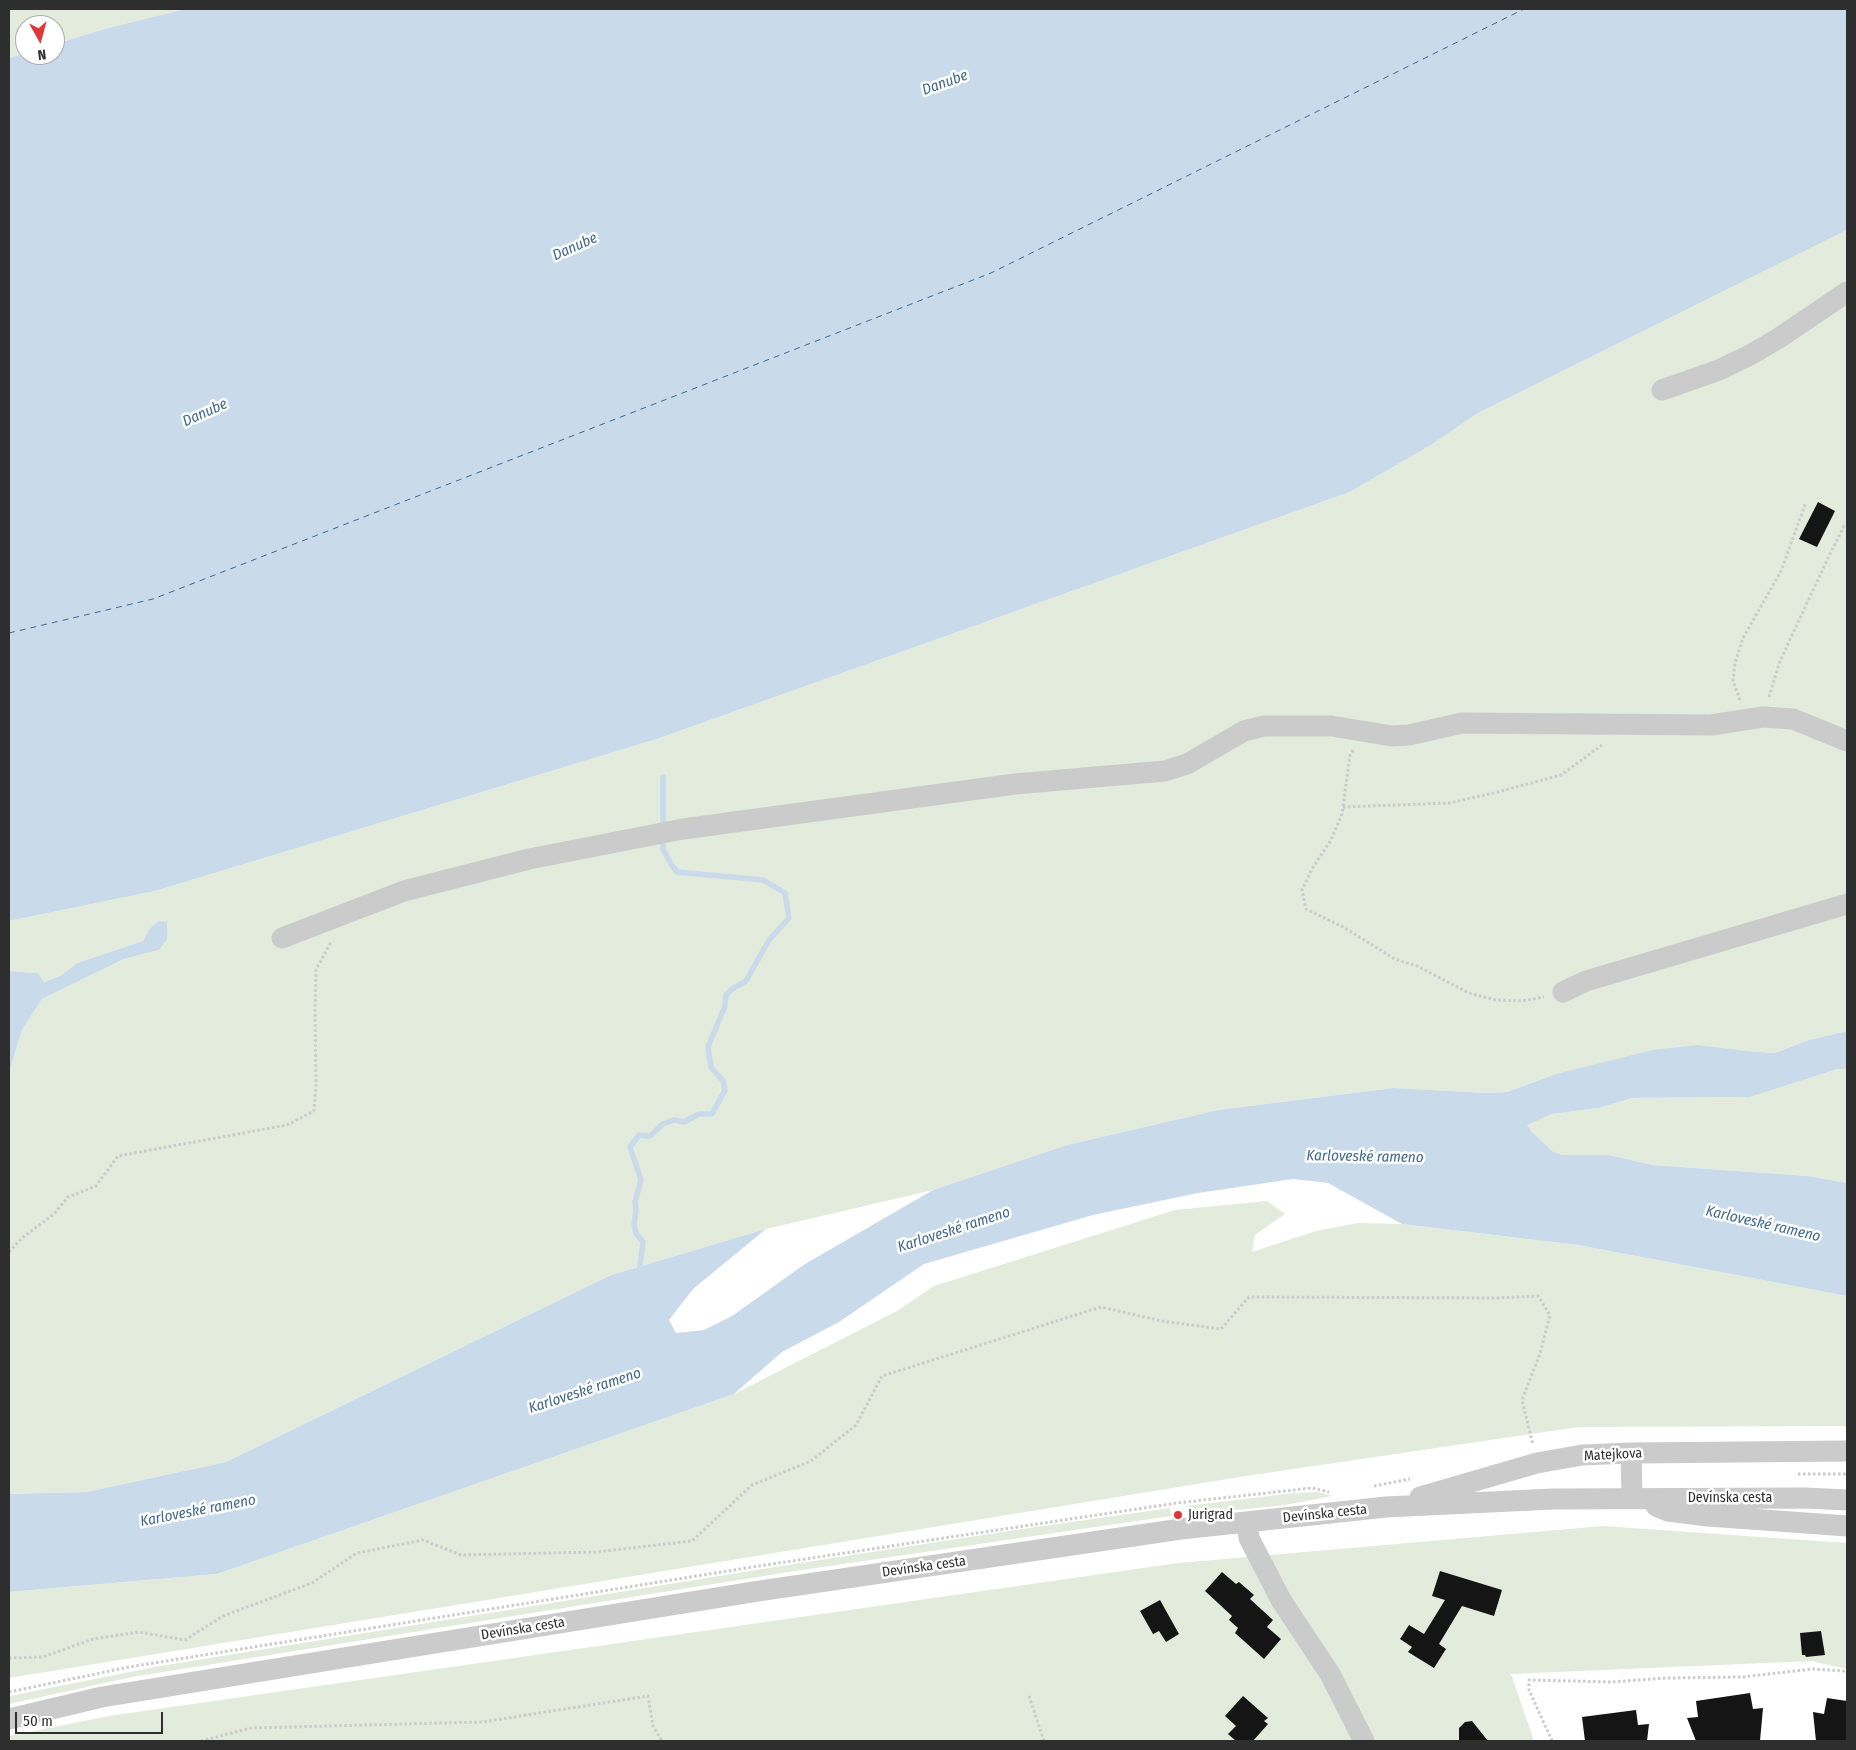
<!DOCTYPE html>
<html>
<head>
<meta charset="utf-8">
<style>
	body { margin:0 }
	#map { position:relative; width:1856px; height:1750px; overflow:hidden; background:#fff; font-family:"Fira Sans Condensed",sans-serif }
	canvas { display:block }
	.frame { position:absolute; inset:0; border:10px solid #2e2e2e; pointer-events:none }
	.north { position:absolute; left:15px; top:15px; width:50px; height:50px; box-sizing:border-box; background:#fff; border:1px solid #ababab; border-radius:50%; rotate:173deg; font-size:14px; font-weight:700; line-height:20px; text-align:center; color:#2e2e2e }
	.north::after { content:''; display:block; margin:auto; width:18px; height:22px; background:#dd3839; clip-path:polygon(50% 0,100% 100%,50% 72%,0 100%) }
	.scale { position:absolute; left:15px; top:1712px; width:148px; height:22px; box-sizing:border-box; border:2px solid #2e2e2e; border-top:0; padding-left:6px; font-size:15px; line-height:18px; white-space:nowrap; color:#2e2e2e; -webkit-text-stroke:4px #fff; paint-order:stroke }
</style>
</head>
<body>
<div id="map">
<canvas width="1856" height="1750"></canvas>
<div class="frame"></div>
<div class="north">N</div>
<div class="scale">50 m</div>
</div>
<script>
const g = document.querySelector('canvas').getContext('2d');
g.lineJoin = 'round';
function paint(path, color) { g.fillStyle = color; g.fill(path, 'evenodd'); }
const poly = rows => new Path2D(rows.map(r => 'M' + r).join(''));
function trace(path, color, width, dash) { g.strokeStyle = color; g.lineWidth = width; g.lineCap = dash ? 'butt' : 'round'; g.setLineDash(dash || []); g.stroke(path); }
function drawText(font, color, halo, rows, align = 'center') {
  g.font = font + ' "Fira Sans Condensed",sans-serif'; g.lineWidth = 5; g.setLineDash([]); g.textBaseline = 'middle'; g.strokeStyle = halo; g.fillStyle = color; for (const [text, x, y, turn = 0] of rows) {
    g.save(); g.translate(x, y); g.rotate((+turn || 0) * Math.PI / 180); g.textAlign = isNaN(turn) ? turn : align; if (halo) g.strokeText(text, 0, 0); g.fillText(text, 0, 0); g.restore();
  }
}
paint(poly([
	[9,9,185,9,108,28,55,44,55,25,25,25,25,53,9,58],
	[1847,230,1847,1031,1809,1040,1775,1053,1746,1051,1556,1074,1507,1092,1489,1093,1393,1088,1218,1110,1067,1145,933,1190,766,1229,611,1275,226,1462,86,1492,9,1494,9,1072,22,1030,42,999,124,959,159,950,167,923,159,921,149,929,143,941,77,963,60,976,44,982,38,973,9,971,9,921,155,891,657,739,1350,492,1431,445,1478,413],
	[1838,1069,1847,1069,1847,1183,1808,1176,1653,1165,1609,1155,1562,1155,1552,1151,1531,1131,1526,1125,1552,1114,1599,1108,1632,1098,1750,1097],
	[1267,1201,1285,1214,1255,1235,1252,1252,1316,1231,1358,1223,1402,1224,1578,1245,1847,1296,1847,1426,1579,1427,1246,1476,9,1678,9,1592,217,1574,734,1394,897,1311,934,1286,1175,1210],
	[1318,1492,1332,1496,1285,1505,1188,1515,1187,1506,1294,1493],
	[1170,1508,1171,1516,795,1571,132,1677,9,1704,9,1696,160,1666,794,1564,1022,1529],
	[1603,1526,1847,1543,1847,1669,1811,1661,1511,1674,1534,1741,9,1741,9,1736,109,1716,1178,1563]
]), '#e3ebdc');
paint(poly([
	[185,9,1847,9,1847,230,1478,413,1431,445,1350,492,657,739,155,891,9,921,9,58,25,53,25,55,55,55,55,44,108,28],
	[159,921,167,922,167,939,159,950,124,959,42,999,22,1030,9,1072,9,971,38,973,44,982,60,976,77,963,143,941,149,929],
	[1847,1031,1847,1069,1838,1069,1750,1097,1632,1098,1599,1108,1552,1114,1527,1125,1531,1131,1552,1151,1562,1155,1609,1155,1653,1165,1808,1176,1847,1183,1847,1296,1578,1245,1402,1224,1328,1183,1293,1179,1198,1193,1093,1215,924,1264,839,1322,782,1352,734,1394,217,1574,9,1592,9,1494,86,1492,226,1462,611,1275,766,1229,693,1289,669,1320,676,1333,704,1330,732,1316,805,1264,933,1190,1067,1145,1218,1110,1393,1088,1489,1093,1507,1092,1556,1074,1653,1050,1697,1045,1746,1051,1775,1053,1809,1040]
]), '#c9dbea');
trace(poly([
	[639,1274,643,1242,636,1233,634,1225,636,1210,635,1202,641,1180,630,1147,639,1135,650,1136,663,1124,674,1120,684,1122,699,1114,712,1114,725,1090,723,1081,711,1067,708,1047,725,1006,726,995,732,989,746,981,769,940,789,918,785,893,763,880,677,872,671,864,663,849,663,777]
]), '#c9dbea', 5.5);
trace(poly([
	[9,633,153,599,991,273,1524,9]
]), '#40698d', 1, [6, 5]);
paint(poly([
	[1818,502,1835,511,1817,547,1799,539],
	[1440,1571,1502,1590,1494,1616,1462,1606,1439,1644,1446,1649,1434,1668,1408,1652,1412,1647,1400,1639,1409,1625,1424,1634,1445,1600,1432,1596],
	[1222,1572,1236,1584,1239,1582,1254,1595,1250,1599,1273,1620,1267,1627,1281,1639,1264,1659,1235,1633,1238,1628,1229,1620,1232,1616,1205,1591],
	[1160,1600,1179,1634,1166,1642,1159,1631,1153,1634,1140,1611],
	[1821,1631,1825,1655,1806,1657,1805,1655,1802,1655,1800,1633],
	[1750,1693,1753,1709,1763,1708,1760,1741,1696,1741,1687,1718,1698,1717,1696,1701],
	[1243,1696,1268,1718,1264,1721,1268,1724,1253,1741,1236,1741,1228,1734,1236,1726,1225,1716],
	[1827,1698,1847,1701,1847,1741,1816,1741,1813,1712,1824,1714],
	[1636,1710,1638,1725,1649,1724,1647,1741,1585,1741,1582,1717],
	[1472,1721,1488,1741,1459,1741,1459,1728,1465,1722]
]), '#151515');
trace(poly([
	[1769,697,1780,661,1829,556,1844,526,1847,524],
	[1740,700,1733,681,1735,663,1743,638,1781,571,1806,502],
	[1353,750,1350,755,1342,814,1331,840,1312,869,1302,890,1306,909,1343,927,1395,959,1417,966,1469,993,1496,1000,1522,1001,1544,997],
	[1343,807,1449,803,1494,793,1561,775,1602,745],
	[9,1252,22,1238,54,1214,68,1197,96,1186,118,1156,287,1125,314,1111,316,1084,315,1009,316,970,331,942],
	[1798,1474,1847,1474],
	[1374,1486,1410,1479],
	[9,1658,43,1657,93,1639,139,1632,185,1640,223,1616,312,1583,357,1553,423,1540,461,1555,596,1552,692,1541,752,1485,811,1461,856,1425,882,1376,1101,1307,1162,1321,1221,1329,1249,1297,1498,1298,1538,1296,1550,1315,1540,1354,1522,1400,1533,1445],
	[9,1692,129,1667,759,1566,1057,1521,1177,1503,1312,1488,1329,1492],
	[1029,1696,1044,1741],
	[201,1741,251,1728,482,1722,648,1696,653,1726,662,1741],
	[1552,1741,1529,1690,1529,1680,1612,1682,1666,1678,1742,1677,1813,1669,1844,1671,1847,1669]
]), '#cbcbcb', 3, [2.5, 2.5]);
trace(poly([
	[1662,390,1719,370,1750,355,1779,338,1847,292],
	[282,938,404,891,529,859,683,829,1015,784,1165,771,1187,764,1244,731,1264,726,1331,726,1392,736,1409,735,1462,723,1711,725,1763,717,1793,719,1847,741],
	[1563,992,1586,981,1603,976,1847,904],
	[1631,1453,1632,1498],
	[1420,1497,1537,1463,1582,1455,1631,1453,1847,1451],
	[1656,1506,1668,1511,1708,1516,1847,1526],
	[1247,1522,1249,1538,1281,1600,1330,1674,1364,1741],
	[9,1719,102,1697,324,1661,759,1591,1181,1529,1386,1507,1553,1499,1805,1498,1847,1500]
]), '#cbcbcb', 21);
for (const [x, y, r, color] of [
	[1178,1515,5,"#dd3839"]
]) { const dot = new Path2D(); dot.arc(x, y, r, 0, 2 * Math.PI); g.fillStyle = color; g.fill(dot); trace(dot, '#fff', 2); }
drawText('14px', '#2e2e2e', '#fff', [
	["Matejkova",1613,1455,-3],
	["Devínska cesta",1730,1498],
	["Devínska cesta",1325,1514,-6],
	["Devínska cesta",924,1567,-8],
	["Devínska cesta",523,1629,-9]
]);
drawText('14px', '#2e2e2e', '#fff', [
	["Jurigrad",1188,1515]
], 'left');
drawText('italic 15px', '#40698d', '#fff', [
	["Danube",945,83,-20],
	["Danube",575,247,-24],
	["Danube",205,413,-24],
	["Karloveské rameno",1365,1157,1],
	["Karloveské rameno",1763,1224,13],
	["Karloveské rameno",954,1230,-18],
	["Karloveské rameno",585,1391,-18],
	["Karloveské rameno",198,1511,-11]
]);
</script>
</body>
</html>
